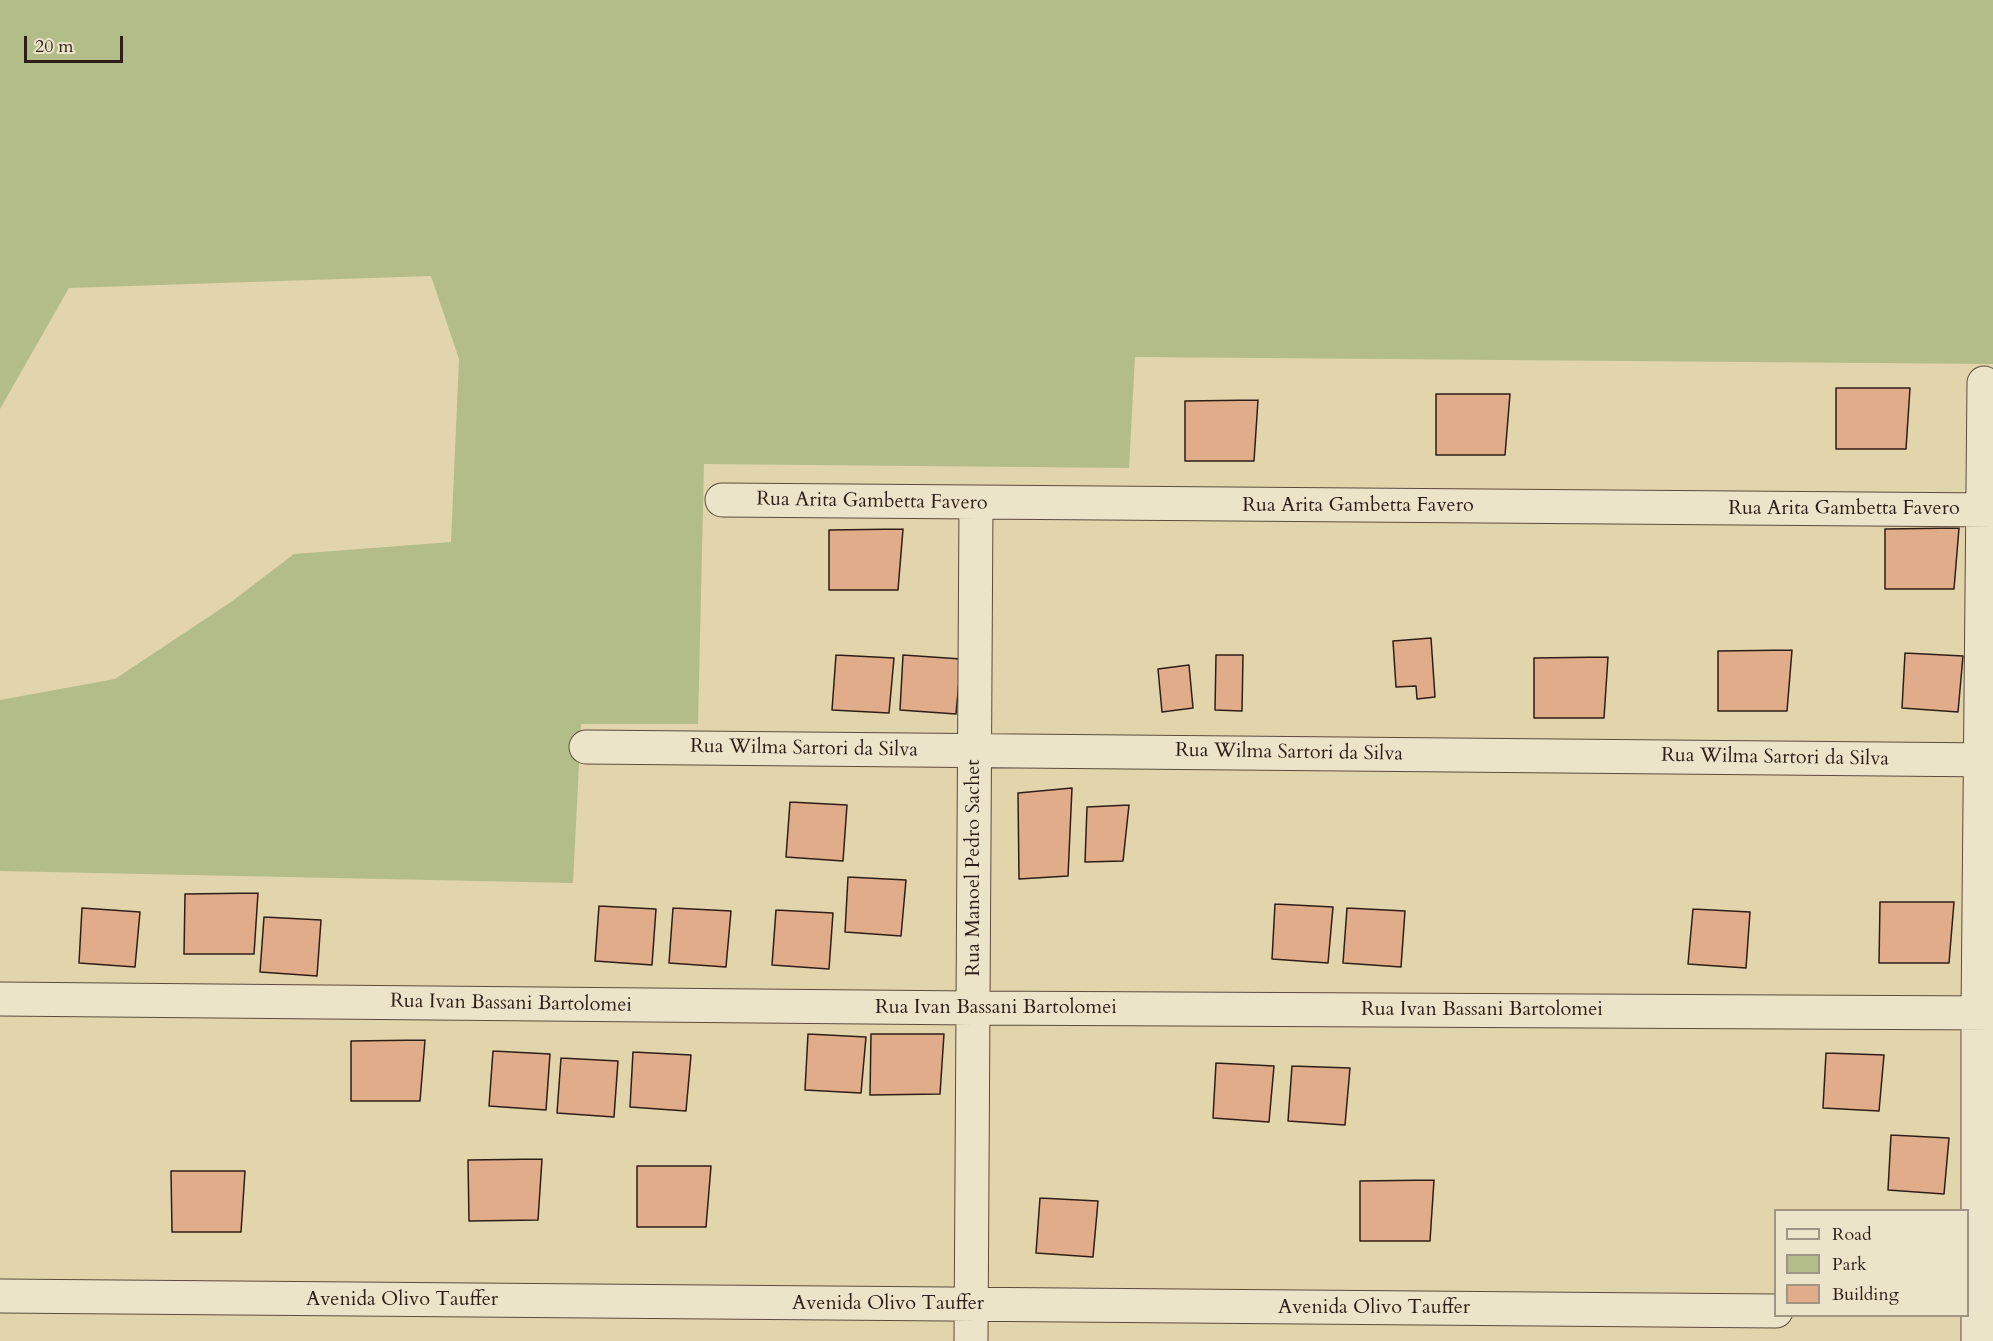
<!DOCTYPE html>
<html>
<head>
<meta charset="utf-8">
<style>
	body { margin:0 }
	#map { position:relative; width:1993px; height:1341px; overflow:hidden; background:#e2d5ac; font-family:Cardo,serif }
	canvas { display:block }
	.legend { position:absolute; left:1774px; top:1209px; width:195px; height:108px; box-sizing:border-box; background:#ece4c9; border:2px solid #a09582; margin:0; padding:8px 10px; list-style:none; font-size:18px; color:#2e1e18 }
	.legend li { display:flex; align-items:center; gap:12px; height:30px }
	.legend b { width:30px; border:2px solid #a09582 }
	.scale { position:absolute; left:24px; top:36px; width:99px; height:27px; box-sizing:border-box; border:3px solid #2e1e18; border-top:0; padding-left:8px; font-size:18px; line-height:21px; white-space:nowrap; color:#2e1e18; -webkit-text-stroke:4px #ece4c9; paint-order:stroke }
</style>
</head>
<body>
<div id="map">
<canvas width="1993" height="1341"></canvas>
<ul class="legend">
<li><b style="height:8px;background:#ece4c9"></b>Road</li>
<li><b style="height:16px;background:#b3bd89"></b>Park</li>
<li><b style="height:16px;background:#e1ac8a"></b>Building</li>
</ul>
<div class="scale">20 m</div>
</div>
<script>
const g = document.querySelector('canvas').getContext('2d');
g.lineJoin = 'round';
function paint(path, color) { g.fillStyle = color; g.fill(path, 'evenodd'); }
const poly = rows => new Path2D(rows.map(r => 'M' + r).join(''));
function trace(path, color, width, dash) { g.strokeStyle = color; g.lineWidth = width; g.lineCap = dash ? 'butt' : 'round'; g.setLineDash(dash || []); g.stroke(path); }
function drawText(font, color, halo, rows, align = 'center') {
  g.font = font + ' Cardo,serif'; g.lineWidth = 4.5; g.setLineDash([]); g.textBaseline = 'middle'; g.strokeStyle = halo; g.fillStyle = color; for (const [text, x, y, turn = 0] of rows) {
    g.save(); g.translate(x, y); g.rotate((+turn || 0) * Math.PI / 180); g.textAlign = isNaN(turn) ? turn : align; if (halo) g.strokeText(text, 0, 0); g.fillText(text, 0, 0); g.restore();
  }
}
paint(poly([
	[0,0,1993,0,1993,364,1135,357,1129,468,704,464,698,724,581,724,573,883,0,871,0,700,115,679,231,602,294,554,451,542,459,359,431,276,69,288,0,409]
]), '#b3bd89');
const building = poly([
	[1836,388,1910,388,1906,449,1836,449,1836,388],
	[1436,394,1510,394,1505,455,1436,455,1436,394],
	[1258,400,1254,461,1185,461,1185,401,1258,400],
	[1959,528,1954,589,1885,589,1885,529,1959,528],
	[903,529,898,590,829,590,829,530,903,529],
	[1431,638,1435,697,1417,699,1416,686,1396,687,1393,641,1431,638],
	[1792,650,1787,711,1718,711,1718,651,1792,650],
	[1905,653,1963,656,1958,712,1902,708,1905,653],
	[836,655,894,658,889,713,832,710,836,655],
	[903,655,961,659,956,714,900,710,903,655],
	[1216,655,1243,655,1242,711,1215,710,1216,655],
	[1608,657,1604,718,1534,718,1534,658,1608,657],
	[1189,665,1193,708,1162,712,1158,669,1189,665],
	[1072,788,1068,876,1019,879,1018,793,1072,788],
	[790,802,847,805,843,861,786,857,790,802],
	[1129,805,1123,861,1085,862,1087,807,1129,805],
	[848,877,906,880,901,936,845,932,848,877],
	[258,893,254,954,184,954,185,894,258,893],
	[1880,902,1954,902,1949,963,1879,963,1880,902],
	[1275,904,1333,907,1328,963,1272,959,1275,904],
	[599,906,656,909,652,965,595,961,599,906],
	[82,908,140,912,135,967,79,963,82,908],
	[673,908,731,911,726,967,669,963,673,908],
	[1347,908,1405,911,1401,967,1343,963,1347,908],
	[1693,909,1750,912,1746,968,1688,964,1693,909],
	[776,910,833,913,829,969,772,965,776,910],
	[264,917,321,920,317,976,260,972,264,917],
	[808,1034,866,1037,861,1093,805,1090,808,1034],
	[871,1034,944,1034,940,1094,870,1095,871,1034],
	[425,1040,420,1101,351,1101,351,1041,425,1040],
	[493,1051,550,1054,546,1110,489,1106,493,1051],
	[633,1052,691,1055,686,1111,630,1107,633,1052],
	[1826,1053,1884,1055,1879,1111,1823,1108,1826,1053],
	[561,1058,618,1061,614,1117,557,1113,561,1058],
	[1216,1063,1274,1066,1269,1122,1213,1118,1216,1063],
	[1292,1066,1350,1068,1345,1125,1288,1121,1292,1066],
	[1891,1135,1949,1138,1944,1194,1888,1190,1891,1135],
	[542,1159,538,1220,469,1221,468,1160,542,1159],
	[637,1166,711,1166,706,1227,637,1227,637,1166],
	[171,1171,245,1171,241,1232,172,1232,171,1171],
	[1434,1180,1430,1241,1360,1241,1360,1181,1434,1180],
	[1040,1198,1098,1201,1093,1257,1036,1253,1040,1198]
]);
paint(building, '#e1ac8a');
trace(building, '#2e1e18', 1.5);
const minor = poly([
	[722,500,1993,510],
	[586,747,1993,760],
	[0,999,974,1008,1993,1013],
	[0,1296,1776,1311],
	[971,1341,976,503],
	[1978,1341,1978,1013,1984,383]
]);
trace(minor, '#5b4c3d', 35);
trace(minor, '#ece4c9', 33);
drawText('20px', '#2e1e18', '#ece4c9', [
	["Rua Arita Gambetta Favero",872,502,1],
	["Rua Arita Gambetta Favero",1358,506],
	["Rua Arita Gambetta Favero",1844,509],
	["Rua Wilma Sartori da Silva",804,749,1],
	["Rua Wilma Sartori da Silva",1289,753,1],
	["Rua Wilma Sartori da Silva",1775,758,1],
	["Rua Manoel Pedro Sachet",974,868,-90],
	["Rua Ivan Bassani Bartolomei",511,1004,1],
	["Rua Ivan Bassani Bartolomei",996,1008],
	["Rua Ivan Bassani Bartolomei",1482,1010],
	["Avenida Olivo Tauffer",402,1300],
	["Avenida Olivo Tauffer",888,1304],
	["Avenida Olivo Tauffer",1374,1308]
]);
</script>
</body>
</html>
